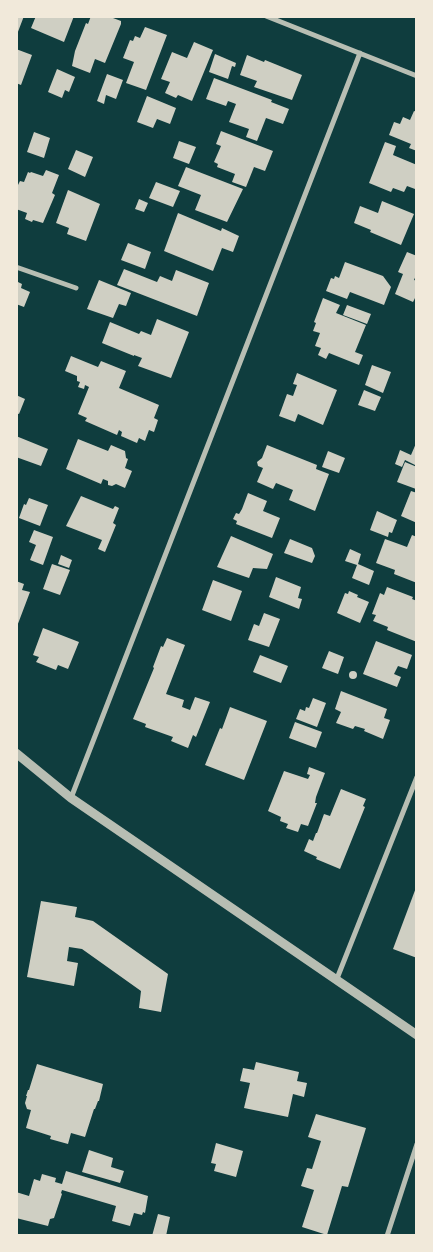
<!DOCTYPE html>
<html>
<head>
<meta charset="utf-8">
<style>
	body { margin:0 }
	#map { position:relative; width:433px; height:1252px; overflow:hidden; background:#0f3d3e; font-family:"Archivo Narrow",sans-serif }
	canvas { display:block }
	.frame { position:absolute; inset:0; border:18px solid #f1e9da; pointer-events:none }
</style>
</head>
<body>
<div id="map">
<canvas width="433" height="1252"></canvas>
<div class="frame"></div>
</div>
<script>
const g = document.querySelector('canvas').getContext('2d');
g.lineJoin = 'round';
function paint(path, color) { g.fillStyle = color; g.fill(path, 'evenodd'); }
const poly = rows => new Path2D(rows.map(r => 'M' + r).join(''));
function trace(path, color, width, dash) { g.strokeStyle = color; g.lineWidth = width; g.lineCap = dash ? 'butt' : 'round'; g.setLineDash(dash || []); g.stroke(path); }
paint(poly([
	[16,16,24,16,16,37],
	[36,16,74,16,64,42,31,28],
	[91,16,114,16,113,18,121,21,121,24,105,63,95,59,90,73,72,66,75,51,86,23,88,24],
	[145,27,167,35,146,90,126,83,134,62,123,58,130,40,133,41,135,36,140,38],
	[194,42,213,50,192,101,178,95,176,98,165,93,170,82,161,79,172,52,187,58],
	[16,49,32,55,21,85,16,83],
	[215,54,236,63,235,67,232,66,228,79,209,72],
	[247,55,264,62,265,60,302,75,292,100,254,87,257,81,240,75],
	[57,69,75,77,69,92,65,90,62,98,48,92],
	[107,74,123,80,116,99,106,95,104,104,97,101],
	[214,78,272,100,271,102,289,109,283,124,266,118,257,141,246,137,249,129,229,122,236,104,228,101,226,106,206,99],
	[147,96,176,108,170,124,157,119,153,128,137,122],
	[414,111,417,112,417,151,409,148,411,144,389,135,394,122,400,124,403,117,410,120],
	[221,131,273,151,265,171,254,167,246,187,232,182,235,174,217,167,218,164,214,162,221,146,216,144],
	[34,132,50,138,44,158,27,152],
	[179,141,196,147,189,164,173,158],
	[385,142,396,146,393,155,417,165,417,183,415,189,407,186,404,192,393,188,391,192,369,183],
	[76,150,93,157,85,177,68,169],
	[186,167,243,189,227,222,195,210,201,195,178,186],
	[46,170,59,175,52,193,55,195,43,223,33,220,32,222,25,219,27,213,16,209,16,189,20,181,24,182,28,172,30,173,31,172,43,176],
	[156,182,180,191,173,207,149,198],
	[68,190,100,204,86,241,67,234,69,228,56,223],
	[139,199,148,203,144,212,135,209],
	[382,201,414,214,401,245,370,232,371,230,354,223,360,206,378,213],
	[178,213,221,231,222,228,239,236,233,252,222,248,213,271,164,251],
	[128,243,151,252,145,269,121,260],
	[407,252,417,256,417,273,414,280,417,281,417,299,415,298,413,302,395,294,403,274,398,272],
	[345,262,383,276,391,287,384,305,350,292,347,299,326,291,331,278,334,279,335,276,339,278],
	[124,269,157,282,160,276,172,281,176,270,209,283,197,316,117,285],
	[99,280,131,293,126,306,119,304,113,318,87,309],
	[16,281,22,284,21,288,30,292,24,307,16,304],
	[323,298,340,305,336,313,366,325,355,352,363,355,359,365,329,353,326,359,318,355,321,348,315,346,320,333,313,331,316,323,314,322],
	[347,305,371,314,367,324,343,315],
	[157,319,189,332,171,378,138,366,142,358,134,355,134,356,102,343,110,322,139,334,141,331,151,335],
	[71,356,98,367,101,361,126,371,119,388,159,405,154,418,158,420,154,432,149,430,145,441,139,438,137,443,121,436,122,432,119,430,117,435,85,421,87,418,78,414,89,387,85,385,84,389,78,387,80,382,77,381,77,376,65,371],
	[372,365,391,372,383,393,365,385],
	[297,373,337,390,323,425,298,414,295,422,279,416,287,394,293,396,297,385,293,384],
	[364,390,381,397,375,411,358,405],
	[16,395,25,399,19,414,16,413],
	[16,436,48,449,41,466,16,457],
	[78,439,108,451,111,445,125,451,126,458,128,459,125,468,132,471,125,488,116,484,112,486,108,485,108,481,103,479,101,484,66,469],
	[417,441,417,466,405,460,402,467,395,464,400,450,411,455],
	[267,445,317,465,316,469,329,474,315,511,289,500,293,490,276,483,273,489,257,482,263,468,258,466,257,462,262,458],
	[328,451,345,458,339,473,322,467],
	[405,462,417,467,416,489,397,482],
	[411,491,417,493,417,523,401,516],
	[248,493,267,501,263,511,280,518,272,538,236,524,237,521,233,519,236,513,239,514,242,509],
	[81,496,113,509,115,506,119,508,113,523,116,525,105,552,98,549,102,540,66,526],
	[29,498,48,505,40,526,19,518,24,504,26,505],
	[377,511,397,520,392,533,389,532,388,537,370,530],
	[34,530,53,537,43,565,30,560,36,545,29,542],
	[412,535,417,537,417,583,394,574,395,570,376,563,385,539,407,547],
	[231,536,273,554,267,569,253,568,249,578,217,567],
	[290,539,312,548,315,556,312,563,284,553],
	[350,549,361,554,358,564,374,571,369,585,352,578,357,565,345,561],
	[61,555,72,560,69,568,58,564],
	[52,564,70,570,60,595,43,589],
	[276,577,301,587,298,598,302,599,299,609,269,597],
	[213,580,242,591,231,621,202,610],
	[16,581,24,584,22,590,30,592,16,629],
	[387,587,413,597,412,599,417,601,417,642,387,630,388,627,373,621,376,615,372,614,380,593,384,595],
	[349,591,358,595,357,597,369,602,360,623,337,613,345,593,348,594],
	[264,613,280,619,269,647,248,640,254,624,259,626],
	[43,628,79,642,68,669,58,665,56,670,36,662,39,657,33,655],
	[167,638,185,645,166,694,184,700,182,707,190,710,195,697,210,702,196,737,193,735,188,748,171,741,173,737,145,727,146,724,133,719,154,668,153,667,161,646,163,647],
	[376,641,412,655,407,669,398,666,394,674,401,677,397,687,363,674],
	[329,651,344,657,338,674,322,668],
	[260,655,288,666,281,683,253,672],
	'349 675a4 4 0 1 1 8 0a4 4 0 1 1-8 0Z',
	[341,691,387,709,384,718,390,720,383,739,364,731,365,729,355,726,353,729,336,723,341,712,335,709],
	[313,698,326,703,317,727,296,719,300,709,305,711,306,707,309,708],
	[230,707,267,721,244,780,205,765,220,728,222,729],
	[295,722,322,732,316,748,289,738],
	[309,767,325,773,316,797,315,803,317,803,308,826,301,824,298,832,286,828,288,824,280,821,281,817,268,811,284,771,308,779,310,775,307,774],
	[341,789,366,799,363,806,365,807,340,869,316,859,317,857,304,851,309,839,313,841,316,833,317,833,324,814,330,816],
	[417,885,417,958,393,949],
	[41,901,77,907,75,917,93,921,168,974,161,1012,139,1008,141,991,82,949,69,947,67,961,78,963,74,986,27,977],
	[256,1062,299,1072,297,1081,307,1083,304,1097,293,1094,288,1117,244,1108,250,1083,240,1081,243,1068,254,1070],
	[37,1064,103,1084,99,1101,98,1101,95,1109,94,1109,85,1137,71,1133,68,1144,50,1139,51,1136,26,1128,31,1110,27,1109,25,1103,27,1096,26,1096,28,1090,29,1090],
	[316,1114,366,1128,348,1187,342,1186,327,1235,302,1227,314,1190,301,1186,307,1168,312,1169,321,1141,308,1137],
	[216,1143,243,1151,236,1177,214,1171,216,1164,211,1163],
	[89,1150,113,1158,111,1167,124,1171,120,1183,82,1172],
	[66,1171,148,1196,145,1213,143,1212,142,1215,134,1213,130,1226,112,1221,116,1206,62,1190,61,1193,62,1194,54,1218,50,1219,48,1226,16,1218,16,1192,29,1196,34,1179,40,1181,42,1174,56,1178,55,1182,62,1184],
	[158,1214,170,1217,166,1236,152,1236]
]), '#cfcfc3');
trace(poly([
	[266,16,417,76],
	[16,267,76,288],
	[71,798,360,53],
	[336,981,417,777],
	[387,1236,417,1144]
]), '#b8beb3', 5);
trace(poly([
	[16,753,71,798,417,1035]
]), '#b8beb3', 9);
</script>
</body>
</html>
